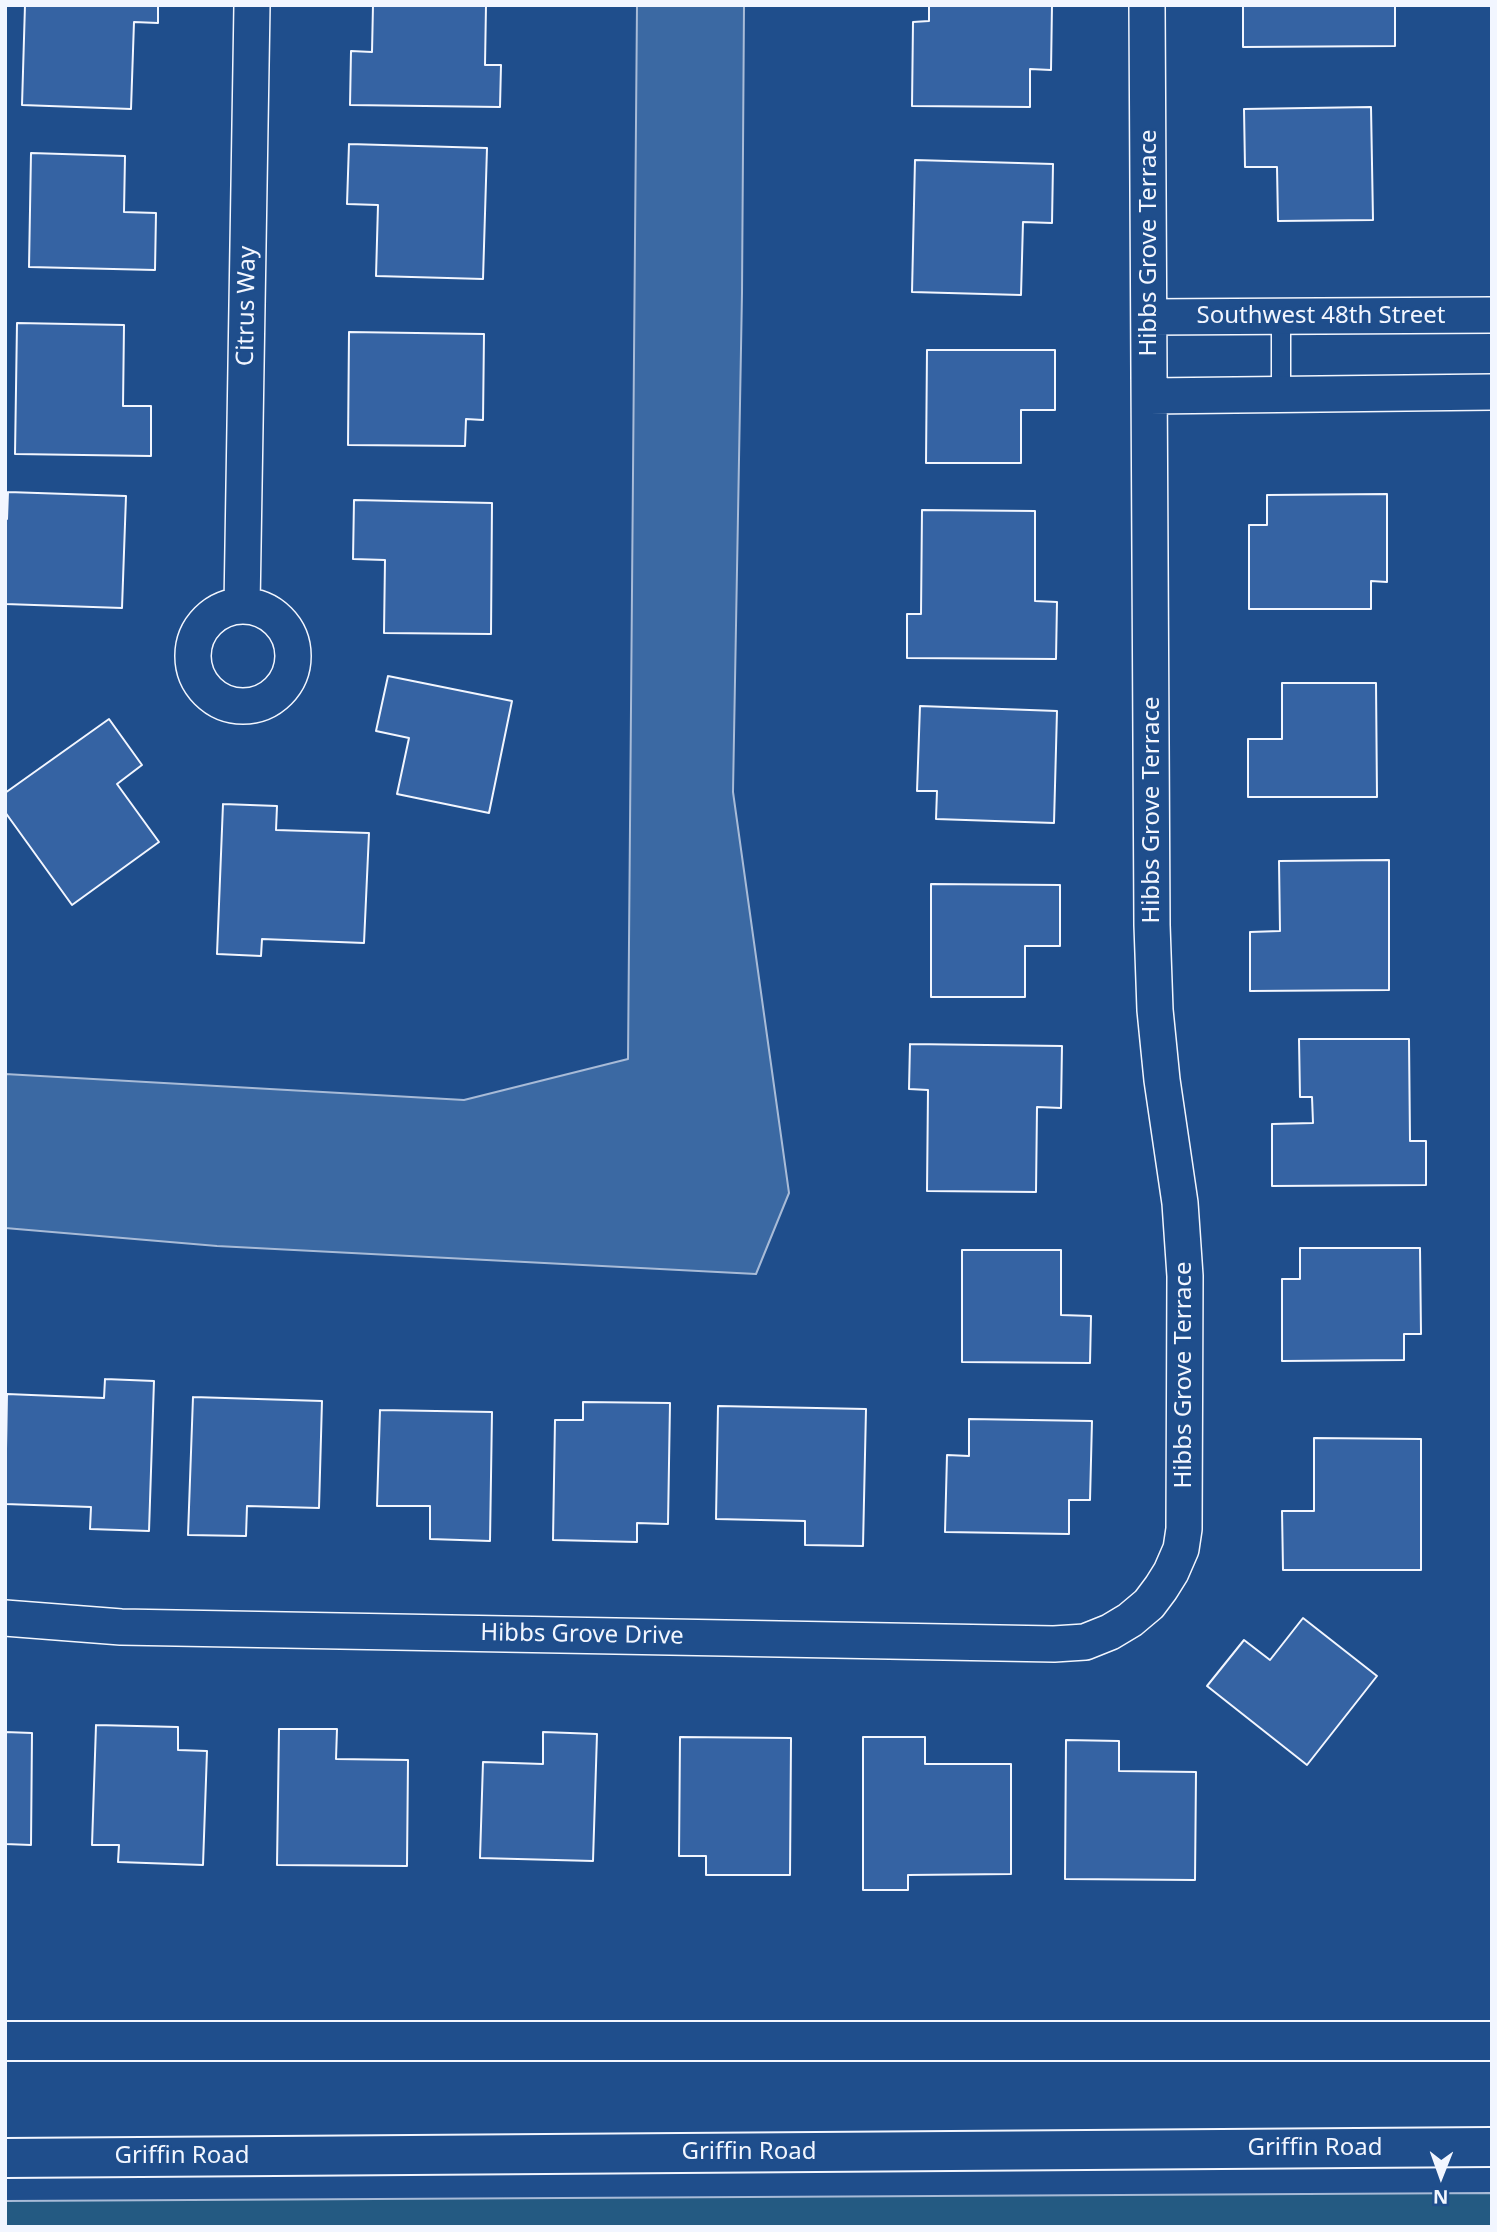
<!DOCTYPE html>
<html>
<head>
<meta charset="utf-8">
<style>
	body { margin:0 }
	#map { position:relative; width:1497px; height:2232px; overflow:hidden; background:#1f4e8c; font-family:"Noto Sans",sans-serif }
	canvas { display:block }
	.frame { position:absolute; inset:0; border:7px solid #f2f6ff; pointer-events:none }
	.north { position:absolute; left:1406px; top:2141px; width:70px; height:70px; -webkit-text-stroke:5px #1f4e8c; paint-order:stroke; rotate:181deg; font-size:19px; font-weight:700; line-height:28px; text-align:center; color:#f2f6ff }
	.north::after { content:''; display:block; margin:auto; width:24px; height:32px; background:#f2f6ff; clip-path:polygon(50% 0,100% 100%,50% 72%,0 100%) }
</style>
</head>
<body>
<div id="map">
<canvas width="1497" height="2232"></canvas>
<div class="frame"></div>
<div class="north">N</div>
</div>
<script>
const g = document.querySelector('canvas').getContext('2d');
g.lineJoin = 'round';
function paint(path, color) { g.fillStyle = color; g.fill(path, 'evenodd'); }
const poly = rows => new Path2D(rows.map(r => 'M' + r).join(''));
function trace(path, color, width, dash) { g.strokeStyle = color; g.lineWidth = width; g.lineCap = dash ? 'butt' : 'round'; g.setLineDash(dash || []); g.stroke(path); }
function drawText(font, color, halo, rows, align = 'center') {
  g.font = font + ' "Noto Sans",sans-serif'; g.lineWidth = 5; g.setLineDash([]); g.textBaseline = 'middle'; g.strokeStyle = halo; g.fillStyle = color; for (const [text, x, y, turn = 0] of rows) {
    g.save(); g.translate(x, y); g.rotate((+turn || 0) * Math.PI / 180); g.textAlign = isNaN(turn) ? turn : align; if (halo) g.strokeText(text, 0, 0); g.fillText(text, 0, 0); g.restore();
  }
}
const green = poly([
	[1492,2193,1492,2227,5,2227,5,2201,1492,2193]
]);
paint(green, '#245a82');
trace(green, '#a8bbd7', 2);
const water = poly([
	[637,5,744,5,742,293,733,792,789,1193,756,1274,217,1246,5,1228,5,1074,464,1100,628,1059,637,5]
]);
paint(water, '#3b69a3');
trace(water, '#a8bbd7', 2);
const building = poly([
	[25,5,158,5,158,23,134,22,131,109,22,105,25,5],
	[373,5,486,5,485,65,501,65,500,107,350,105,351,51,372,52,373,5],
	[929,5,1052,5,1051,70,1030,69,1030,107,912,106,913,22,929,21,929,5],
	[1243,5,1395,5,1395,46,1243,47,1243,5],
	[1371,107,1373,220,1278,221,1277,167,1245,167,1244,109,1371,107],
	[349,144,487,148,483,279,376,276,378,205,347,204,349,144],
	[31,153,125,156,124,212,156,213,155,270,29,267,31,153],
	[915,160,1053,164,1052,223,1023,222,1021,295,912,292,915,160],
	[17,323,124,325,123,406,151,406,151,456,15,454,17,323],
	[349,332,484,334,483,420,466,419,465,446,348,445,349,332],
	[927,350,1055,350,1055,410,1021,410,1021,463,926,463,927,350],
	[8,492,126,496,122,608,5,604,5,519,7,519,8,492],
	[1387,494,1387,582,1371,581,1371,609,1249,609,1249,525,1267,525,1267,495,1387,494],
	[354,500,492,503,491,634,384,633,385,560,353,559,354,500],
	[922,510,1035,511,1035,601,1057,602,1056,659,907,658,907,614,921,614,922,510],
	[388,676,512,701,489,813,397,794,409,738,376,731,388,676],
	[1282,683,1376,683,1377,797,1248,797,1248,739,1282,739,1282,683],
	[920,706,1057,711,1054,823,936,819,937,791,917,791,920,706],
	[109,719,142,765,117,784,159,842,72,905,5,812,5,793,109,719],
	[223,804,277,806,276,830,369,833,364,943,262,939,261,956,217,954,223,804],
	[1389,860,1389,990,1250,991,1250,932,1280,931,1279,861,1389,860],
	[931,884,1060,885,1060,946,1025,946,1025,997,931,997,931,884],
	[1299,1039,1409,1039,1410,1141,1426,1141,1426,1185,1272,1186,1272,1124,1313,1123,1312,1097,1300,1097,1299,1039],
	[910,1044,1062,1046,1061,1108,1037,1107,1036,1192,927,1191,928,1090,909,1089,910,1044],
	[1300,1248,1420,1248,1421,1334,1404,1334,1404,1360,1282,1361,1282,1279,1300,1279,1300,1248],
	[962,1250,1061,1250,1061,1315,1091,1316,1090,1363,962,1362,962,1250],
	[105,1379,154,1381,149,1531,90,1529,91,1507,5,1504,7,1394,104,1398,105,1379],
	[193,1397,322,1401,319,1508,247,1506,246,1536,188,1535,193,1397],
	[583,1402,670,1403,668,1524,637,1523,637,1542,553,1540,555,1420,583,1420,583,1402],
	[718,1406,866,1409,863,1546,805,1545,805,1521,716,1519,718,1406],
	[380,1410,492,1412,490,1541,430,1539,430,1506,377,1506,380,1410],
	[969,1419,1092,1421,1090,1500,1069,1500,1069,1534,945,1532,947,1455,969,1456,969,1419],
	[1314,1438,1421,1439,1421,1570,1283,1570,1282,1511,1314,1511,1314,1438],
	[1303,1618,1377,1676,1307,1765,1207,1686,1244,1640,1270,1660,1303,1618],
	[96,1725,178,1727,178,1750,207,1751,203,1865,118,1862,119,1845,92,1845,96,1725],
	[279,1729,337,1729,336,1759,408,1760,407,1866,277,1865,279,1729],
	[5,1732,32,1733,31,1845,5,1844,5,1732],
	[543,1732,597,1734,593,1861,480,1858,483,1762,543,1764,543,1732],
	[680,1737,791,1738,790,1875,706,1875,706,1856,679,1856,680,1737],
	[863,1737,925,1737,925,1764,1011,1764,1011,1874,908,1875,908,1890,863,1890,863,1737],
	[1066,1740,1119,1741,1119,1771,1196,1772,1195,1880,1065,1879,1066,1740]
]);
paint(building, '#3563a3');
trace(building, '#f2f6ff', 2);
const lane = poly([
	[1281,316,1281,395]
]);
const street = poly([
	[1149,317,1492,315],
	[1150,396,1492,392],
	[242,606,252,5],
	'193 656a50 50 0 1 1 100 0a50 50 0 1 1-100 0Z',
	[5,1618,121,1627,1054,1644,1085,1642,1110,1632,1130,1620,1149,1604,1161,1588,1171,1572,1181,1549,1184,1529,1185,1276,1180,1203,1162,1080,1155,1010,1152,925,1147,5]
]);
const primary = poly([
	[5,2041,1492,2041],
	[5,2158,1492,2147]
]);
trace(lane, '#f2f6ff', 21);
trace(street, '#f2f6ff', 38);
trace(primary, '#f2f6ff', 42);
trace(lane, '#1f4e8c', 18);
trace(street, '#1f4e8c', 35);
trace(primary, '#1f4e8c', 38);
drawText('24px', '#f2f6ff', '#1f4e8c', [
	["Hibbs Grove Terrace",1149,243,-90],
	["Citrus Way",247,306,-89],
	["Southwest 48th Street",1321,316],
	["Hibbs Grove Terrace",1152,810,-90],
	["Hibbs Grove Terrace",1184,1375,-90],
	["Hibbs Grove Drive",582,1635,1],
	["Griffin Road",1315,2148],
	["Griffin Road",749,2152],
	["Griffin Road",182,2156]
]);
</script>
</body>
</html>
